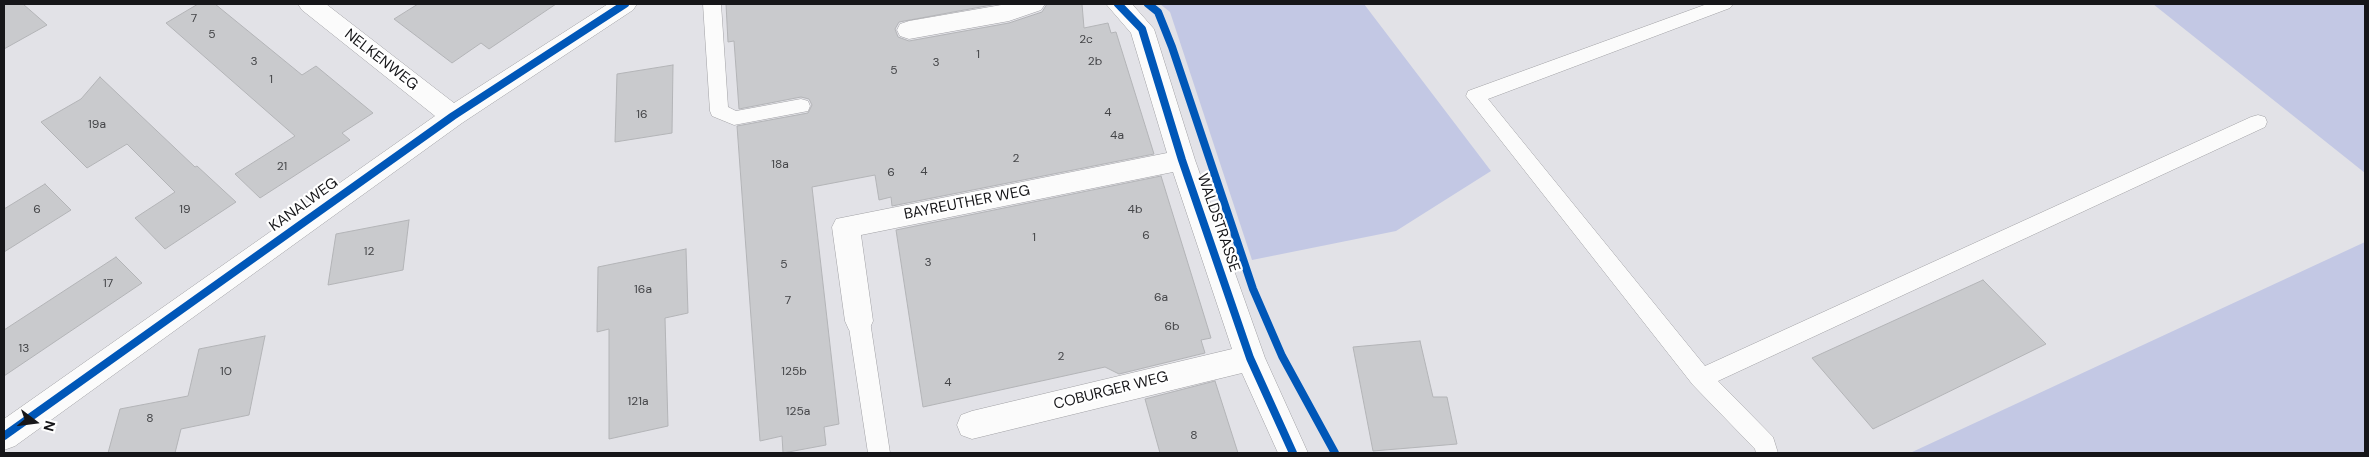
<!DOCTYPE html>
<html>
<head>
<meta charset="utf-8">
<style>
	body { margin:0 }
	#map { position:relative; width:2369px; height:457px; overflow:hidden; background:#e2e2e7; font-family:"DM Sans",sans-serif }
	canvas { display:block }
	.frame { position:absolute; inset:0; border:5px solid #161619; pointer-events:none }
	.north { position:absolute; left:10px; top:397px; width:50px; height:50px; -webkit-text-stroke:4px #fff; paint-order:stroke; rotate:105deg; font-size:14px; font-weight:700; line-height:20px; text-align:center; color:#161619 }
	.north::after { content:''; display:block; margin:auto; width:18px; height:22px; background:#161619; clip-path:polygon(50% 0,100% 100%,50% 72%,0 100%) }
</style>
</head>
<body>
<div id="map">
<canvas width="2369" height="457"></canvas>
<div class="frame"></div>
<div class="north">N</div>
</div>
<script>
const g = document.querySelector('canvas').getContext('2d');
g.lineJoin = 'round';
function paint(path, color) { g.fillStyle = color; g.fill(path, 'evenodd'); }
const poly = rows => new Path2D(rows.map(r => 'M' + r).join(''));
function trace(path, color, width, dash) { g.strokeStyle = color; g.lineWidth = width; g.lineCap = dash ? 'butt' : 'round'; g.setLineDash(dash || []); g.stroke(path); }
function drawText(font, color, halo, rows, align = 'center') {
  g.font = font + ' "DM Sans",sans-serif'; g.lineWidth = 4.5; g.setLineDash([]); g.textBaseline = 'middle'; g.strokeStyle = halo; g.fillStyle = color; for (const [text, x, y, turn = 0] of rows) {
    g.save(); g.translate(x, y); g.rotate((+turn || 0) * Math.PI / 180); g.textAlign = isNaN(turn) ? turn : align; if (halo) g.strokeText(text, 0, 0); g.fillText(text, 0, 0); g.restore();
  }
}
paint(poly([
	[1160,4,1364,4,1491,171,1396,231,1252,260,1170,12],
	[2153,4,2365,4,2365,173],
	[2365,242,2365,453,1910,453]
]), '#c3c8e4');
const building = poly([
	[4,4,23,4,47,25,4,49,4,4],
	[198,4,215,4,302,75,316,66,373,113,342,133,350,140,260,198,235,174,295,136,166,23,198,4],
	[418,4,556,4,489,49,481,43,452,63,394,19,418,4],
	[726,4,997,4,899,22,895,29,898,37,909,41,1009,23,1042,12,1047,4,1082,4,1084,28,1108,23,1111,33,1116,32,1154,154,892,206,891,197,879,200,875,175,812,187,839,424,824,427,826,445,783,453,782,436,760,441,737,126,808,113,812,105,809,99,801,97,739,109,734,41,728,42,726,4],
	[673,65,672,133,615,142,617,74,673,65],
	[100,77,195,167,197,166,236,202,165,249,135,218,175,192,127,144,87,168,41,122,81,99,100,77],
	[1161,176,1211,338,1201,340,1205,353,1119,374,1105,367,923,407,896,230,1161,176],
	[45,184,71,210,4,252,4,209,45,184],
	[409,220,403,270,328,285,336,234,409,220],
	[686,249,688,313,665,318,668,426,609,439,609,329,597,332,598,267,686,249],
	[116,257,142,283,4,376,4,330,116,257],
	[1983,280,2046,344,1873,429,1812,358,1983,280],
	[265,336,249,415,181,429,175,453,108,453,120,409,188,396,199,349,265,336],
	[1420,341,1433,397,1447,397,1457,444,1373,451,1353,347,1420,341],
	[1215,381,1238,453,1160,453,1145,399,1215,381]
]);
paint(building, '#c9cacd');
trace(building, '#b3b4b7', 1);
const service = poly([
	[703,4,721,4,728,107,736,111,801,99,808,101,810,106,808,111,734,125,712,116,710,111,703,4],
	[1707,4,1733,4,1730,8,1488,99,1705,366,2251,117,2258,115,2265,117,2267,122,2265,127,1718,381,1773,437,1778,453,1756,453,1755,449,1693,385,1466,96,1468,91,1707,4],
	[859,312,866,315,870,321,890,453,868,453,848,321,852,315,859,312]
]);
const minor = poly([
	[298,4,326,4,454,103,608,4,637,4,633,10,462,123,15,446,4,450,4,419,435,116,302,10,298,4],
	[1007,4,1045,4,1041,10,1009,21,909,39,900,36,897,30,900,24,909,21,1007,4],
	[1106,4,1132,4,1154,29,1195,160,1265,358,1308,453,1278,453,1242,373,972,439,961,435,957,425,961,415,972,411,1232,349,1173,172,861,235,873,321,869,330,859,333,849,330,845,321,832,227,836,219,1167,153,1131,33,1106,4]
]);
trace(service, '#a1a1a5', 1);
trace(minor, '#a1a1a5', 1);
paint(service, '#fbfbfb');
paint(minor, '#fbfbfb');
trace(poly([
	[1118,4,1142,29,1182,160,1250,358,1293,453],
	[1148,4,1158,12,1172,47,1253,289,1282,356,1335,453],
	[4,436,453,116,625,4]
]), '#0057b8', 8);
drawText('12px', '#444548', null, [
	["7",194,19],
	["5",212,35],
	["2c",1086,40],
	["1",978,55],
	["3",254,62],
	["2b",1095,62],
	["3",936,63],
	["5",894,71],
	["1",271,80],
	["4",1108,113],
	["16",642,115],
	["19a",97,125],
	["4a",1117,136],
	["2",1016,159],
	["18a",780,165],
	["21",282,167],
	["4",924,172],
	["6",891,173],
	["6",37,210],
	["19",185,210],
	["4b",1135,210],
	["6",1146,236],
	["1",1034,238],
	["12",369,252],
	["3",928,263],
	["5",784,265],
	["17",108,284],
	["16a",643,290],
	["6a",1161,298],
	["7",788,301],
	["6b",1172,327],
	["13",24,349],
	["2",1061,357],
	["10",226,372],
	["125b",794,372],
	["4",948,383],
	["121a",638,402],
	["125a",798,412],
	["8",150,419],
	["8",1194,436]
]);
drawText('15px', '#161619', '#fff', [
	["NELKENWEG",381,60,38],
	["BAYREUTHER WEG",967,203,-11],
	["KANALWEG",304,205,-36],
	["WALDSTRASSE",1218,223,71],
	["COBURGER WEG",1111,391,-14]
]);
</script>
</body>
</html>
